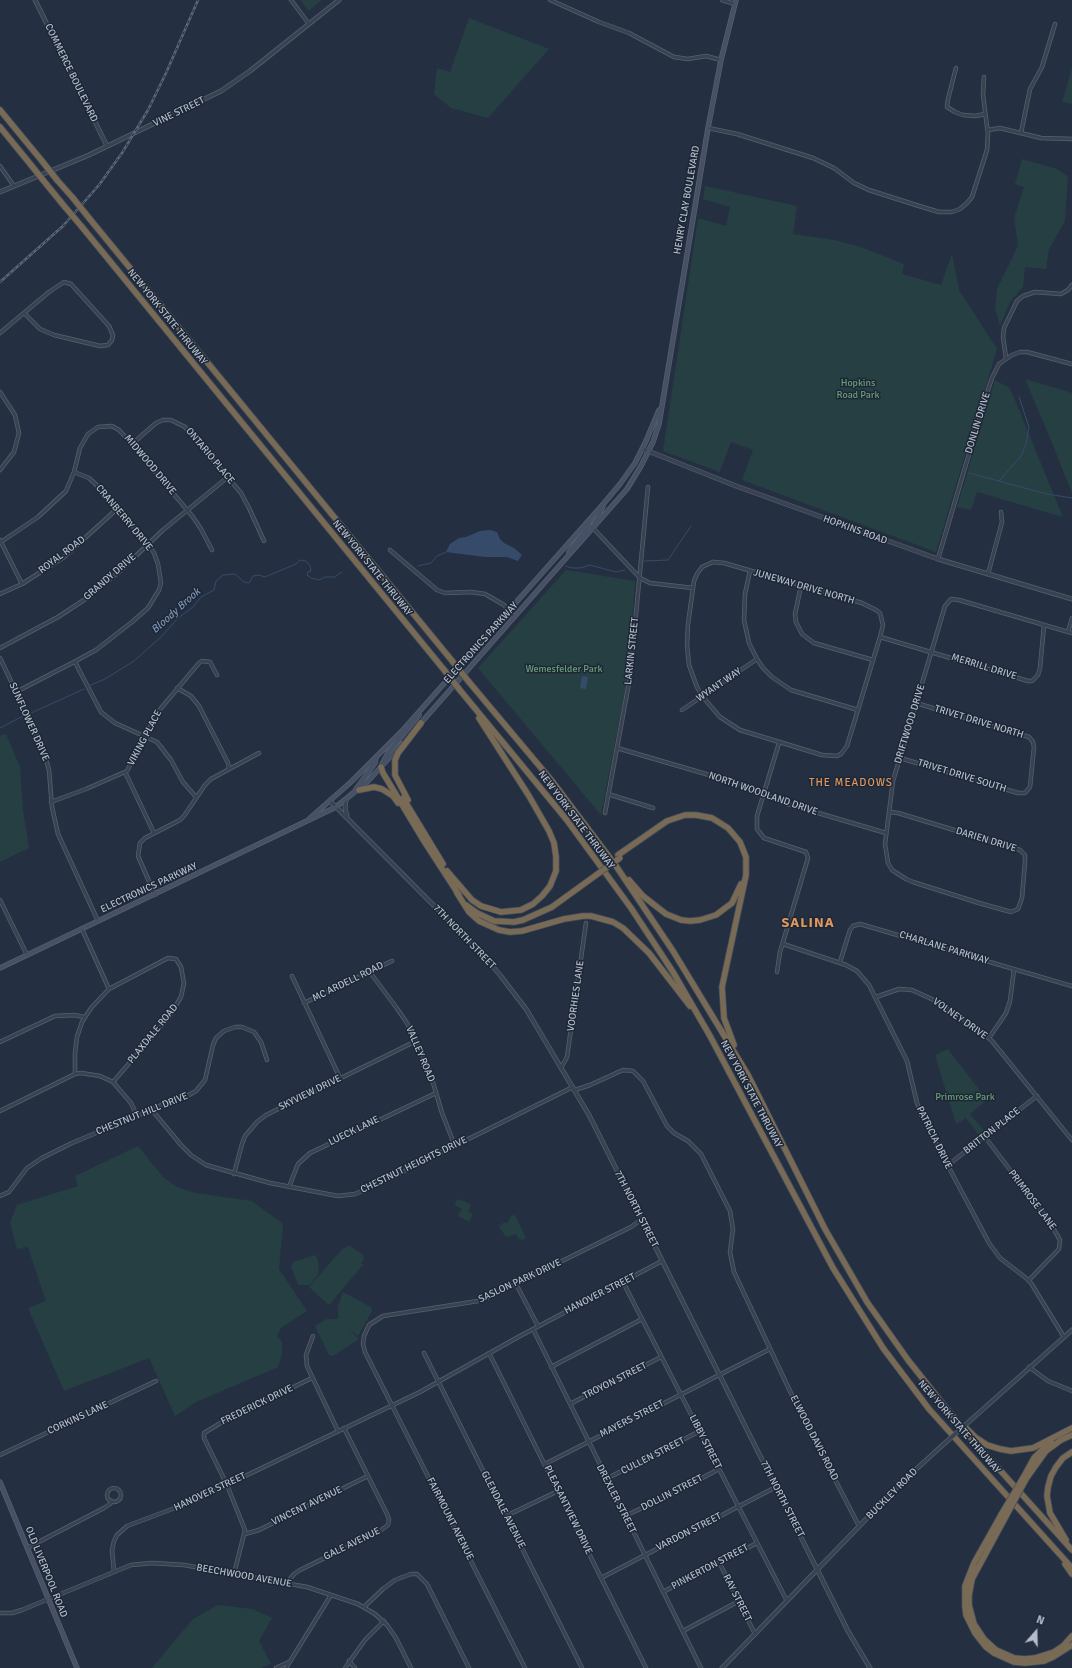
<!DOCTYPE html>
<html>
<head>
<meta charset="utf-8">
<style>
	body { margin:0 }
	#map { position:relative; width:1072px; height:1668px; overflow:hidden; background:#243042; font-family:Signika,sans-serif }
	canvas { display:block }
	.north { position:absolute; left:1016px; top:1612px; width:40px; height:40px; -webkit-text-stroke:3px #1d2736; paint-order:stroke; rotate:20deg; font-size:11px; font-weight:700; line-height:16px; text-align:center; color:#b5bdcc }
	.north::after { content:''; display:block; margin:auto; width:14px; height:18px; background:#b5bdcc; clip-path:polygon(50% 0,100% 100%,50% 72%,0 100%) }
</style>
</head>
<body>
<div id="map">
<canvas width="1072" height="1668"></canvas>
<div class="north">N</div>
</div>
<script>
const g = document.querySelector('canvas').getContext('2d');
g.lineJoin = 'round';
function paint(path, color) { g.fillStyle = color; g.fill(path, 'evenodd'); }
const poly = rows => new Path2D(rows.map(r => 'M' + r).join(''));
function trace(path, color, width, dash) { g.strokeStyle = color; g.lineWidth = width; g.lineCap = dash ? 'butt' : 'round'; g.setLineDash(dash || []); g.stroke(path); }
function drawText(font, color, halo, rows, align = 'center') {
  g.font = font + ' Signika,sans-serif'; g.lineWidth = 3; g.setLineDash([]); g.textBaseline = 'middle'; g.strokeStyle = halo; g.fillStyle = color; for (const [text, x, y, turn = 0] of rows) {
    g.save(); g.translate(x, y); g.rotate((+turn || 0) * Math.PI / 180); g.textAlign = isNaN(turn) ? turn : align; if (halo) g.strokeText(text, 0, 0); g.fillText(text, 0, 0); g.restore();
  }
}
paint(poly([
	[300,0,321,0,309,11],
	[469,18,549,49,488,118,451,108,434,94,437,68,450,72],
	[1072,68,1072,104,1062,102],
	[1022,159,1057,169,1068,176,1065,221,1049,249,1046,269,1025,267,1023,287,1010,302,1000,326,995,308,997,289,1018,246,1014,218,1024,187,1015,184],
	[705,186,797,206,793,234,834,240,861,247,904,264,902,274,941,285,952,254,959,290,997,349,936,552,742,480,753,450,731,442,720,472,663,451,698,218,726,226,730,207,703,199],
	[1025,379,1072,393,1072,493,1052,443],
	[995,380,1010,388,1063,517,977,492,971,510,957,507],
	[566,570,635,581,629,671,601,815,478,668],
	[6,734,20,767,23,810,29,848,0,862,0,736],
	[948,1049,987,1100,970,1114,986,1133,980,1137,966,1118,956,1124,935,1055],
	[138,1146,163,1177,177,1187,196,1193,252,1201,283,1224,279,1269,307,1311,281,1328,277,1336,282,1342,282,1354,278,1367,196,1402,175,1416,149,1358,64,1391,28,1308,46,1301,28,1247,17,1249,10,1223,17,1205,78,1186,75,1176],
	[458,1199,471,1204,468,1211,473,1214,469,1222,458,1216,462,1209,456,1206,455,1203],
	[515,1215,526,1238,522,1240,519,1239,516,1234,506,1237,499,1227,503,1223,508,1222,511,1216],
	[349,1245,363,1255,364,1260,361,1263,363,1265,329,1305,309,1287,343,1248,344,1249],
	[315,1255,318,1260,319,1273,310,1285,298,1285,291,1267,293,1262],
	[343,1292,371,1307,372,1311,358,1336,347,1327,359,1339,333,1356,329,1355,315,1326,327,1319,338,1319,338,1307],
	[218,1605,252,1609,272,1618,259,1641,271,1664,261,1668,152,1668,193,1619]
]), '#263f43');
paint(poly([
	[490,530,497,532,500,539,504,543,514,548,522,555,518,561,507,557,485,557,446,552,450,544,459,538,466,537,480,531],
	[582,676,588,677,586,689,580,688]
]), '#364b6a');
trace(poly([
	[969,473,1047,494,1072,498],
	[999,481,1021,456,1026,444,1029,427,1019,397],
	[644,561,668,560,691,526],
	[418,566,431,563,437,556,446,552],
	[566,566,572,568,580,568,590,565,616,572,625,570],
	[91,685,105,679,134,661,161,637,178,618,193,607,201,597,214,590,216,581,223,575,235,574,244,582,249,583,253,576,259,575,265,577,296,564,300,560,306,561,310,566,311,571,308,572,307,575,311,578,319,580,325,577,334,577,342,572],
	[31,713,84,689],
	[0,728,23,716]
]), '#364b6a', 1);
const minor = poly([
	[291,0,309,24],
	[550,0,599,22,629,33,674,57,688,59,706,56,721,60],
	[722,0,735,4],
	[956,68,948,99,947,107,955,112,963,115,976,116,985,114],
	[708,128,737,134,813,158,834,168,854,183,869,190,919,206,939,212,952,212,960,209,967,203,972,197,987,150,988,134,983,95,984,77],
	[988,130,1000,128,1041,138,1072,139],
	[1021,133,1030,89,1042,67,1055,24],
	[0,166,14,186],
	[0,333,49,292,64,282,71,284,109,326,113,335,112,340,108,345,100,346,54,335,40,329,24,313],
	[1006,358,1003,337,1004,328,1017,301,1023,296,1035,292,1061,294,1068,290,1072,285],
	[0,392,15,415,19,433,14,452,0,470],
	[132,444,156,423,163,420,171,420,185,427,241,493,249,508,264,541],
	[592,527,640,578,650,583,693,588],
	[0,540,22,584],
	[1,542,38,517,66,491,74,472,80,448,88,434,98,427,112,426,119,430,132,444,193,517,201,529,212,550],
	[390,550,437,590,445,593,471,592,485,594,504,605,514,617],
	[938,559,987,393,992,378,999,364,1012,355,1020,352,1027,352,1072,364],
	[713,562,724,563,862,603,876,610,880,613,883,625,880,637,847,746,841,754,837,756,822,755,740,730,720,717,702,696,697,687,689,665,687,645,688,624,694,581,697,574,702,567,713,562],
	[750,571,745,594,744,620,749,643,757,659,763,668,772,677,791,690,858,710],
	[988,574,1002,522,1001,512],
	[801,586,795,614,796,622,802,634,814,643,873,660],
	[0,594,22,584,64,557,118,508],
	[1068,632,1072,618],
	[880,637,1028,681,1032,681,1038,675,1040,668,1044,625],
	[0,648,58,617,84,600,120,571,163,530,228,477],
	[0,658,42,746,49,770,52,807,58,834,98,921],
	[75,662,101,712,115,723,157,742,171,760,183,782,196,797],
	[177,688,191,696,199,706,228,763,229,769],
	[16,692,72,663,96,650,132,622,148,608,159,590,161,583,158,564,154,553,148,544,103,491,89,478,74,472],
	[682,710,757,659],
	[617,748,747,786,781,802,886,833],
	[900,758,1018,793,1025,793,1030,787,1034,747,1033,742,1029,737,916,703],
	[125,772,154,833],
	[608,794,653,808],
	[51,802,86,789,127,771,157,713,199,663,202,661,210,662,217,675],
	[890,812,898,813,1020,850,1025,855,1025,861,1022,898,1018,909,1011,912,979,903,913,882,906,879,892,870,888,863,885,844,893,781,945,606,951,599,959,600,1072,633],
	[605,813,630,677,648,487],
	[155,895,138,856,140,843,145,838,180,820,184,816,205,785,211,779,259,753],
	[0,900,27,955],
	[82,929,109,989],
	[783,944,846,965,857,971,869,985,907,1061,917,1103,922,1117,989,1243,1000,1258,1026,1278,1031,1283,1064,1337],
	[840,962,850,930,853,926,860,924,1072,986],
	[369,971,396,1007,407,1023,416,1041,429,1069,442,1113,455,1146],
	[777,972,780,952,808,858,806,852,764,838,757,829,757,816,779,743],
	[292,976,340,1078],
	[876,997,899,989,912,990,936,1001,980,1031,992,1041,1072,1140],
	[304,1003,392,961],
	[989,1038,1006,1013,1010,1001,1014,969],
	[0,1042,55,1016,74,1015,84,1017],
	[561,1068,567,1057,586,923],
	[75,1074,75,1053,77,1037,82,1022,91,1008,109,989,168,958,176,959,181,967,184,983,181,997,169,1017,113,1082],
	[575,1090,590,1085,623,1070,633,1071,643,1081,667,1126,674,1133,688,1141,701,1154,730,1211,733,1229,730,1252,734,1272,797,1406,859,1526],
	[152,1110,181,1145,191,1155,206,1165,270,1183,338,1196,355,1194,376,1185,573,1087],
	[0,1111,75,1074,81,1073,100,1076,113,1082,131,1103,137,1116],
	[985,1137,1049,1221,1060,1240,1059,1249,1029,1280],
	[948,1165,1037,1096],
	[234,1174,242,1144,245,1136,257,1122,266,1115,416,1041],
	[289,1187,298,1164,310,1153,436,1093],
	[0,1196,9,1192,27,1168,42,1158,72,1143,137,1116,168,1102,189,1095,196,1091,205,1080,213,1045,216,1038,224,1031,235,1027,242,1027,254,1032,261,1042,267,1060],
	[623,1282,787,1601],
	[516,1284,538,1326],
	[533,1329,701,1668],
	[313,1336,306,1355,307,1366,338,1431],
	[424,1353,582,1668],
	[489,1353,646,1668],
	[551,1367,642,1319],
	[1029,1367,1048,1381,1072,1391],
	[570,1404,661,1357],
	[0,1455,156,1381],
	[545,1464,770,1349],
	[606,1479,700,1431],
	'107 1495a7 7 0 1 1 14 0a7 7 0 1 1-14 0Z',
	[506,1516,558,1491],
	[625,1516,680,1490,719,1469],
	[245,1534,259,1530,368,1476],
	[27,1548,104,1508,110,1504,112,1501],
	[719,1562,755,1634],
	[114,1572,112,1550,114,1541,117,1535,127,1526,191,1502,420,1392,520,1336,662,1261],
	[234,1574,245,1530,227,1485,204,1438,204,1433,224,1421,312,1378],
	[601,1578,776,1487],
	[287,1583,294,1574,300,1570,380,1531,388,1525,389,1519,387,1514,344,1428],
	[663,1592,757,1543],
	[364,1607,383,1589,395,1580,411,1574,417,1574,427,1584,469,1668],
	[0,1613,12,1613,22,1610,131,1565,152,1563,184,1565,307,1587,358,1604,375,1614,387,1625,396,1638,411,1668],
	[683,1631,739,1601],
	[349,1661,355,1668],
	[276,1668,289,1662],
	[286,1668,331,1595],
	[345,1668,365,1640,384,1621],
	[525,1668,365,1352,363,1344,364,1336,369,1325,383,1316,478,1301,487,1298,631,1227,641,1220]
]);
const tertiary = poly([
	[35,0,107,146],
	[0,192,89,155,221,91,250,71,339,0],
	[643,449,736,486,938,559,1072,599],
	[346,800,345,808,347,816],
	[330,801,483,955,500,975,526,1009,541,1034,589,1115,832,1599,848,1631,870,1668],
	[972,1419,1072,1330],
	[722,1668,902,1482,945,1443]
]);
const secondary = poly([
	[593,527,603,506],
	[569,552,588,527,590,520],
	[420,724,627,489,641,466,653,442,659,424,708,128,721,60,736,0],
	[382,764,388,753,419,715],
	[356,789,375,763,376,758],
	[309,819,351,782,402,731,605,502,620,484,635,463,646,441,659,410],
	[0,968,336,807,368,781,402,744],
	[0,1482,77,1668]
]);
const motorway = poly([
	[0,110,42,161],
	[0,127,31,165],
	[57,180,73,198],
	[47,185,65,207],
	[89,218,453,662],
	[82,227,445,671],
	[469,682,552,781,616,866,673,951,748,1075,825,1229,867,1302,908,1360,946,1408,970,1437,1072,1550],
	[459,689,566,819,631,908,673,972,710,1036,833,1268,883,1348,929,1409,1072,1568],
	[381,767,383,773,424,841,459,895],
	[359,790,374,787,382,789,393,796,398,803],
	[403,798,443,864],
	[408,800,395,775,395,760,398,753,421,723],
	[618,855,667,821,685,815,696,815,712,818,728,828,740,842,746,857,746,875,722,987,724,1018,734,1045],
	[447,871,472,900,481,906,501,912,521,910,533,904,542,896,550,886,556,871,556,857,554,843,549,831,529,796,479,718],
	[629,880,643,896,666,914,681,920,690,921,700,920,716,915,732,903,741,884],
	[457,893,469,912,479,921,499,930,510,932,522,931,564,919,583,916,591,916,613,922,623,928,649,953,690,1006],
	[466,905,477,913,494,921,514,922,523,920,552,907,599,873],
	[967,1429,975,1437,987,1445,1000,1449,1011,1451,1033,1448,1072,1428],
	[1023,1478,1034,1458,1051,1441],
	[1026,1479,1046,1451,1061,1440,1072,1435],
	[1001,1515,974,1563,965,1586,965,1606,966,1615,975,1633,986,1647,994,1653,1014,1662,1025,1663,1044,1661,1053,1657,1072,1645],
	[1005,1518,972,1579,969,1595,969,1605,974,1624,984,1639,996,1650,1014,1658,1025,1659,1035,1658,1054,1652,1063,1646,1072,1636],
	[1066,1540,1050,1513,1047,1496,1048,1487,1051,1476,1056,1467,1063,1458,1072,1452],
	[1065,1564,1072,1574]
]);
trace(minor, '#56606f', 4.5);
trace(tertiary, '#56606f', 5);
trace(secondary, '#56606f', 5.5);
trace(motorway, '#434d5c', 7);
trace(minor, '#384251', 3);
trace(tertiary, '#384251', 3.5);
trace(secondary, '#465165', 4);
trace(motorway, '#786a54', 5.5);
const rail = poly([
	[0,282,63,226,99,185,122,153,148,110,166,73,198,0]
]);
trace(rail, '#5a6679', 2.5);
trace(rail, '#1d2736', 1, [3]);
const tertiaryBridge = poly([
	[945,1443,972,1419]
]);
const motorwayBridge = poly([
	[42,161,57,180],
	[31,165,47,185],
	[73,198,89,218],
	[65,207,82,227],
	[453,662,469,682],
	[445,671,459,689],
	[599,873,620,858],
	[1001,1515,1023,1478],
	[1005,1518,1026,1479]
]);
trace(tertiaryBridge, '#56606f', 5, []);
trace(motorwayBridge, '#434d5c', 7, []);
trace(tertiaryBridge, '#384251', 3.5);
trace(motorwayBridge, '#786a54', 5.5);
drawText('10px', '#b5bdcc', '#1d2736', [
	["COMMERCE BOULEVARD",71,73,64],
	["VINE STREET",179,112,-26],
	["HENRY CLAY BOULEVARD",687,200,-80],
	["NEW YORK STATE THRUWAY",167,317,51],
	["DONLIN DRIVE",978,423,-73],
	["ONTARIO PLACE",210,456,50],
	["MIDWOOD DRIVE",150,465,50],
	["CRANBERRY DRIVE",124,518,50],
	["HOPKINS ROAD",855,530,20],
	["ROYAL ROAD",62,555,-37],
	["NEW YORK STATE THRUWAY",372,568,51],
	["GRANDY DRIVE",110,577,-41],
	["JUNEWAY DRIVE NORTH",804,587,16],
	["ELECTRONICS PARKWAY",481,643,-48],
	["LARKIN STREET",632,651,-84],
	["MERRILL DRIVE",984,667,17],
	["WYANT WAY",719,685,-34],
	["SUNFLOWER DRIVE",29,722,66],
	["TRIVET DRIVE NORTH",979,722,17],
	["DRIFTWOOD DRIVE",910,724,-73],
	["VIKING PLACE",145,738,-62],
	["TRIVET DRIVE SOUTH",962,776,17],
	["NORTH WOODLAND DRIVE",763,794,19],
	["NEW YORK STATE THRUWAY",576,820,53],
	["DARIEN DRIVE",986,840,17],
	["ELECTRONICS PARKWAY",149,888,-25],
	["7TH NORTH STREET",464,937,46],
	["CHARLANE PARKWAY",944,948,17],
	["MC ARDELL ROAD",348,982,-26],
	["VOORHIES LANE",576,996,-82],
	["VOLNEY DRIVE",960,1019,35],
	["PLAXDALE ROAD",153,1034,-51],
	["VALLEY ROAD",420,1054,67],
	["SKYVIEW DRIVE",310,1093,-26],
	["NEW YORK STATE THRUWAY",751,1094,62],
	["CHESTNUT HILL DRIVE",142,1114,-22],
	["LUECK LANE",354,1131,-26],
	["BRITTON PLACE",992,1131,-38],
	["PATRICIA DRIVE",934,1138,64],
	["CHESTNUT HEIGHTS DRIVE",414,1165,-26],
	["PRIMROSE LANE",1032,1200,53],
	["7TH NORTH STREET",636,1209,63],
	["SASLON PARK DRIVE",520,1281,-25],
	["HANOVER STREET",600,1294,-27],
	["TROYON STREET",615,1381,-27],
	["FREDERICK DRIVE",257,1405,-26],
	["CORKINS LANE",78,1418,-25],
	["MAYERS STREET",632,1419,-27],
	["NEW YORK STATE THRUWAY",959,1427,49],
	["ELWOOD DAVIS ROAD",814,1438,63],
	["LIBBY STREET",705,1442,63],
	["CULLEN STREET",653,1456,-27],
	["HANOVER STREET",210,1492,-25],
	["DOLLIN STREET",672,1493,-27],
	["BUCKLEY ROAD",892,1494,-45],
	["DREXLER STREET",616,1499,63],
	["7TH NORTH STREET",782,1499,63],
	["VINCENT AVENUE",307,1506,-26],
	["GLENDALE AVENUE",503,1510,63],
	["PLEASANTVIEW DRIVE",568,1510,64],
	["FAIRMOUNT AVENUE",450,1519,63],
	["VARDON STREET",689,1532,-27],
	["GALE AVENUE",352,1544,-26],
	["PINKERTON STREET",710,1567,-28],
	["OLD LIVERPOOL ROAD",46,1572,68],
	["BEECHWOOD AVENUE",244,1576,10],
	["RAY STREET",737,1598,63]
]);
drawText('10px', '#6a9e77', '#1d2736', [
	["Hopkins",858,383],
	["Road Park",858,395],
	["Wemesfelder Park",564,669],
	["Primrose Park",965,1097]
]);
drawText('italic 11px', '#7a92b5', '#1d2736', [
	["Bloody Brook",176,611,-42]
]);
g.letterSpacing = '1px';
drawText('11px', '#dd975f', '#1d2736', [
	["THE MEADOWS",851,783]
]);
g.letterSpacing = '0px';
g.letterSpacing = '1px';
drawText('bold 14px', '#dd975f', '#1d2736', [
	["SALINA",808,923]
]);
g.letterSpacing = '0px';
</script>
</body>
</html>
